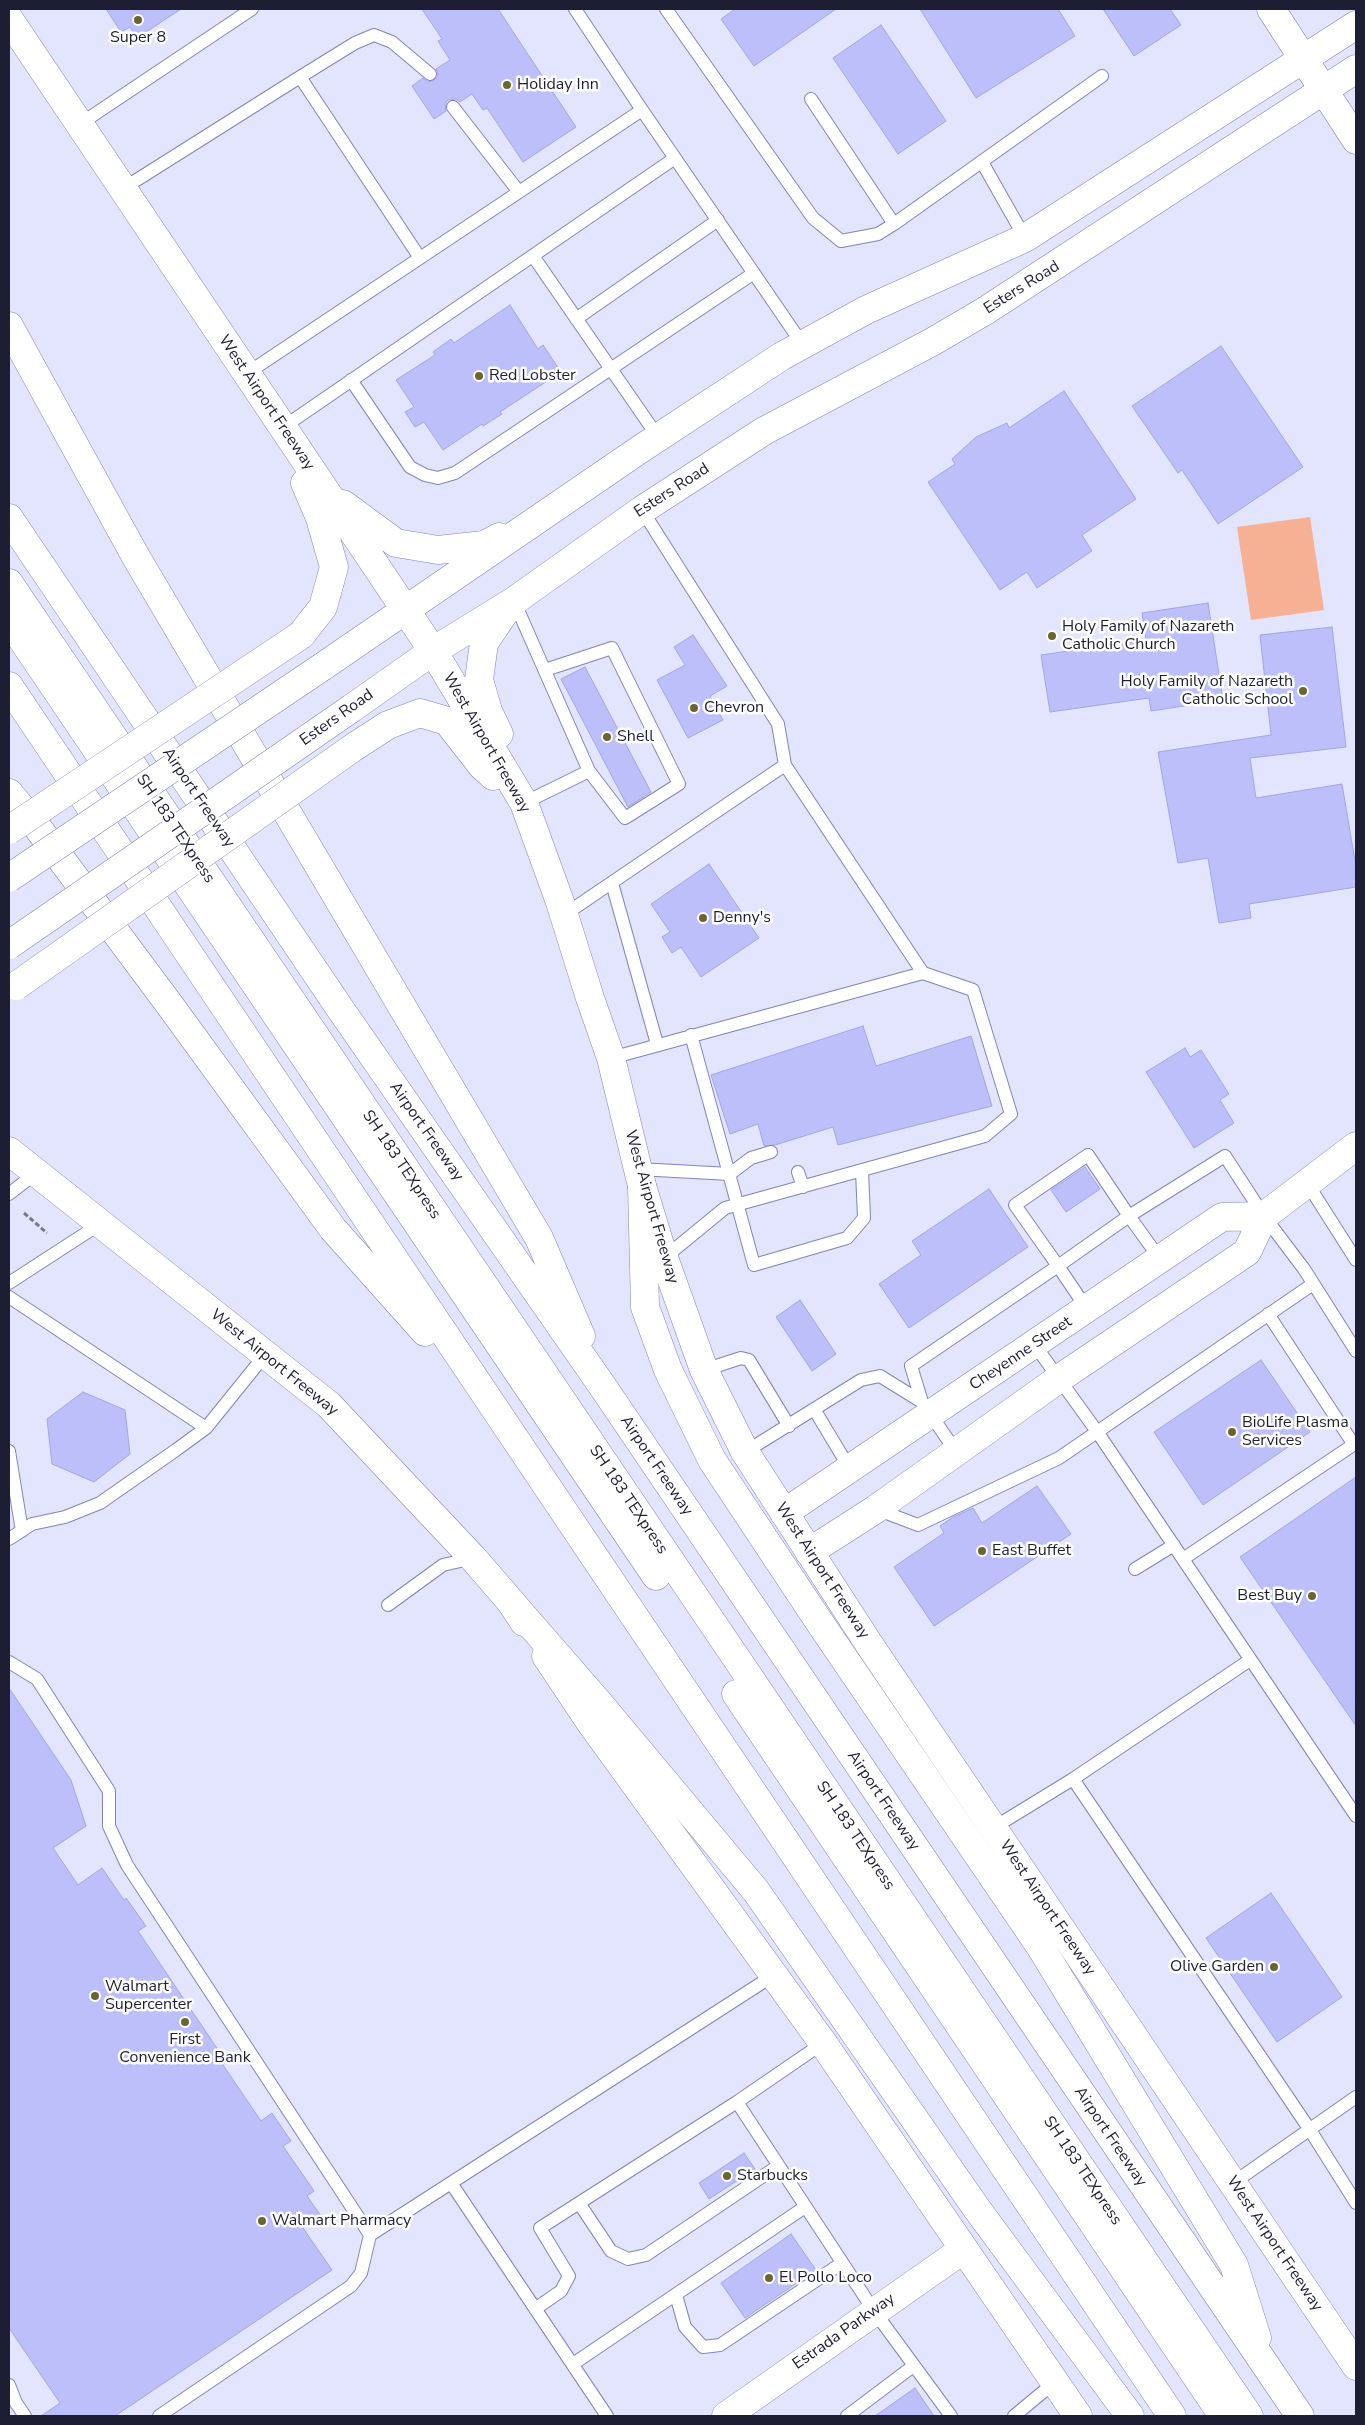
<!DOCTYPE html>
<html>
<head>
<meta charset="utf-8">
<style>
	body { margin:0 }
	#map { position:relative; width:1365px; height:2425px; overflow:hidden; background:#e3e4fd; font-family:"Nunito Sans",sans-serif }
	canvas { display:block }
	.frame { position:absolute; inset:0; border:10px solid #1d1d33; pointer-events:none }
</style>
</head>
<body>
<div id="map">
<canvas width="1365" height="2425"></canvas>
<div class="frame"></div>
</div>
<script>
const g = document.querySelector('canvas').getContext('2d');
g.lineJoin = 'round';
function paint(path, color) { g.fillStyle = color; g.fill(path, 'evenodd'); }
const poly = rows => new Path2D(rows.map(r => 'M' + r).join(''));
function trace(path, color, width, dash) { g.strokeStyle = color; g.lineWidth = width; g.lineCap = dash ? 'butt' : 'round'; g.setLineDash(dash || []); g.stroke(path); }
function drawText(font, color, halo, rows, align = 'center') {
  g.font = font + ' "Nunito Sans",sans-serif'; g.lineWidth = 5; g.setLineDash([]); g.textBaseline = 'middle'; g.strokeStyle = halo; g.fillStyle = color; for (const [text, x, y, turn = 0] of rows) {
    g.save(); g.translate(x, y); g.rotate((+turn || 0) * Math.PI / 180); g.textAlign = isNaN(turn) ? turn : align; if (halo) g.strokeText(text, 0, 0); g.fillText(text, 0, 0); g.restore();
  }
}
paint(poly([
	[1310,517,1324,610,1251,620,1237,527]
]), '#f6b093');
const building = poly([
	[106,9,181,9,137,38,130,27,121,32,106,9],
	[422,9,498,9,576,127,523,162,487,108,483,110,472,94,460,102,456,99,448,100,445,104,446,111,434,119,412,86,423,78,428,82,433,81,438,76,436,69,450,60,438,41,442,39,422,9],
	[735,9,836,9,754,66,721,19,735,9],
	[920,9,1058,9,1075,36,976,98,920,9],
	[1103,9,1170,9,1181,25,1134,56,1103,9],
	[881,25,946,121,898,154,833,58,881,25],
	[510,305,538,349,543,345,561,372,500,412,502,414,483,426,482,424,443,450,424,422,415,427,405,412,414,407,396,380,435,355,433,352,451,339,454,343,510,305],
	[1221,346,1303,467,1218,524,1182,470,1178,473,1132,406,1221,346],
	[1064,391,1136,499,1082,535,1092,551,1037,588,1027,572,1000,590,928,482,955,464,952,459,976,437,1007,423,1009,428,1064,391],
	[1208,603,1223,700,1151,711,1149,698,1050,712,1041,655,1146,640,1142,613,1208,603],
	[1332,627,1346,747,1250,758,1256,798,1342,784,1356,867,1356,887,1249,904,1251,918,1219,923,1208,858,1178,863,1158,752,1271,735,1260,635,1332,627],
	[693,635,727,686,710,696,723,720,688,738,657,680,685,665,674,647,693,635],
	[585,667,651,792,628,807,561,679,585,667],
	[709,864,759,938,701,977,681,947,672,953,662,937,670,932,651,904,709,864],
	[863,1026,876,1066,971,1036,992,1106,838,1145,833,1127,775,1145,764,1146,758,1124,730,1134,711,1075,863,1026],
	[1185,1048,1190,1057,1201,1050,1229,1094,1220,1100,1234,1123,1194,1148,1146,1072,1185,1048],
	[1085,1167,1100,1189,1066,1212,1051,1190,1085,1167],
	[989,1189,1028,1247,909,1328,879,1284,921,1255,912,1241,989,1189],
	[800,1300,836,1354,812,1371,776,1317,800,1300],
	[1261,1360,1310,1432,1203,1505,1154,1432,1261,1360],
	[83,1392,125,1410,130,1454,94,1482,52,1464,47,1419,83,1392],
	[1356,1477,1356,1726,1240,1557,1356,1477],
	[1037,1486,1071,1534,934,1626,894,1567,944,1533,940,1526,953,1517,973,1508,982,1523,1037,1486],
	[9,1688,71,1780,86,1826,53,1848,78,1885,102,1868,124,1900,126,1898,146,1926,138,1931,225,2060,221,2062,261,2121,272,2113,291,2141,283,2146,314,2191,307,2196,321,2216,303,2228,332,2270,115,2416,41,2416,60,2403,9,2328,9,1688],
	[1271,1893,1342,1997,1277,2042,1206,1938,1271,1893],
	[744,2153,755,2169,709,2199,699,2183,744,2153],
	[791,2234,816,2270,745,2318,721,2283,791,2234],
	[915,2388,934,2416,875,2416,915,2388]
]);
paint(building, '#bcbffa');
trace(building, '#a3a5df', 1);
const service = poly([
	[666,9,813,218,841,241,878,234,894,224,1102,76],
	[300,77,355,43,374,35,392,42,430,74],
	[811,99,894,224],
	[453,107,519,192],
	[642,110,803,345],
	[80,124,252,9],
	[982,162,1025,238],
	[124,188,300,77,420,258],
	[533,256,658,437],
	[576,319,718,220],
	[246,374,642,110,575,9],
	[351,380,410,467,425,475,438,478,455,473,754,273],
	[282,428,675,158],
	[642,510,778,724,785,765],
	[514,601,589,771,524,803],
	[545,670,612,648,679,784,625,818,589,771],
	[612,883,657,1044],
	[564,915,785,765,923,973],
	[691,1035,754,1265,847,1238,864,1218,862,1171],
	[611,1058,923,973,973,990,1011,1114,985,1136,725,1208,664,1258],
	[638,1169,730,1174,751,1158,771,1152],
	[798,1172,803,1187],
	[1307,1183,1356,1260],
	[9,1194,36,1173],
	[9,1283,100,1224],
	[9,1297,206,1428],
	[1087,1309,1058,1266,1129,1216,1160,1259],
	[1268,1314,1354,1445],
	[1034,1344,1098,1433,1356,1816],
	[704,1370,741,1358,749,1360,789,1426],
	[922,1402,911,1366,1058,1266,1015,1205,1088,1155,1129,1216,1225,1156,1264,1216,1304,1269,1356,1351],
	[814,1409,850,1469],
	[9,1451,22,1531],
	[745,1452,861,1380,880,1376,922,1402,957,1453],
	[876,1509,918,1525,1059,1458,1313,1284],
	[9,1539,32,1524,65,1517,100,1503,176,1450,206,1428,265,1355],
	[1183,1559,1356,1443],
	[1135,1569,1174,1545],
	[388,1605,443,1565,473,1558],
	[9,1662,37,1679,109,1791,109,1826,127,1865,370,2235],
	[1073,1779,1310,2130,1356,2203],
	[993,1828,1073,1779,1250,1660],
	[737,2102,874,2311,951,2416],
	[451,2183,607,2416],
	[1233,2183,1356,2097],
	[579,2203,611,2251,628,2259,646,2255,778,2166],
	[676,2295,685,2327,703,2347,720,2345,842,2263],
	[535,2309,561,2291,569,2276,540,2228,737,2102,823,2043],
	[573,2364,805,2207],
	[9,2385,16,2403,25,2416],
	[159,2416,351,2286,361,2273,370,2235,774,1975],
	[847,2416,912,2367],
	[1014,2416,1055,2382]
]);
const tertiary = poly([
	[1271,9,1356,140],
	[784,1513,1222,1217,1264,1216],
	[809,1552,876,1509,1060,1378,1247,1252,1264,1216,1356,1146],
	[726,2416,964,2249]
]);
const secondary = poly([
	[9,19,433,651,524,803,560,902,590,998,611,1058,642,1186,664,1258,704,1370,745,1452,869,1644,1356,2366],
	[343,504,396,543,438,550,484,545,499,537],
	[301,635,323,607,334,567,320,518,305,483],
	[322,667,639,450,782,356,866,310,1025,238,1356,25],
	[352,708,433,651,514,601,642,510,764,431,932,342,985,311,1356,69],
	[499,734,488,711,479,680,484,643,507,609],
	[354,747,388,725,420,713,447,721,482,766,493,776],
	[9,1151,329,1405,473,1558,511,1602,524,1622],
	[546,1656,590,1722,823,2043,1078,2416]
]);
const motorway = poly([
	[9,326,136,557,539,1238,581,1336],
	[9,518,341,1010,603,1387,1300,2416],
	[9,583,1249,2416],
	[9,620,656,1576],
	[9,686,1172,2416],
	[9,793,35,824,169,1004,333,1229,425,1332],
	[642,1186,645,1307,668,1370,712,1460,820,1623,1040,1946,1234,2265,1257,2338],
	[511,1602,598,1702,756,1891,977,2209,1130,2416],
	[736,1694,1223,2416]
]);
trace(service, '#8283bb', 14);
trace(tertiary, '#8283bb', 29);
trace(secondary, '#8283bb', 29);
trace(motorway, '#8283bb', 29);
trace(poly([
	[24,1213,47,1233]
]), '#787990', 3, [5, 2.5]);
trace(service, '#fff', 12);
trace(tertiary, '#fff', 28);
trace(secondary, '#fff', 28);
trace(motorway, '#fff', 28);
const secondaryBridge = poly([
	[9,830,301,635],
	[9,878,322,667],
	[9,945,352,708],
	[16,986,354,747]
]);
trace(secondaryBridge, '#8283bb', 29, []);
trace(secondaryBridge, '#fff', 28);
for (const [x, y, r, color] of [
	[138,20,5,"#6b6532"],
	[507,85,5,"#6b6532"],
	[479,376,5,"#6b6532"],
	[1052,636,5,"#6b6532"],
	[1303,691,5,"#6b6532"],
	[694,708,5,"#6b6532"],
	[607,737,5,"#6b6532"],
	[703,918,5,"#6b6532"],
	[1232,1432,5,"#6b6532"],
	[982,1551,5,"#6b6532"],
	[1312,1596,5,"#6b6532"],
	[1274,1967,5,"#6b6532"],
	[95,1996,5,"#6b6532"],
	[185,2022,5,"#6b6532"],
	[727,2176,5,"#6b6532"],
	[262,2221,5,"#6b6532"],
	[769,2278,5,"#6b6532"]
]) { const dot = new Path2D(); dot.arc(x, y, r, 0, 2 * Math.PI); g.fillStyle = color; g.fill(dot); trace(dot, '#fff', 2); }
drawText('16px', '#1d1d33', '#fff', [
	["Super 8",138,38,"center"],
	["Holiday Inn",517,85],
	["Red Lobster",489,376],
	["Holy Family of Nazareth",1062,627],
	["Catholic Church",1062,645],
	["Holy Family of Nazareth",1293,682,"right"],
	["Catholic School",1293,700,"right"],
	["Chevron",704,708],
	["Shell",617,737],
	["Denny's",713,918],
	["BioLife Plasma",1242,1423],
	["Services",1242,1441],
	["East Buffet",992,1551],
	["Best Buy",1302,1596,"right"],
	["Olive Garden",1264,1967,"right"],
	["Walmart",105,1987],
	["Supercenter",105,2005],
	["First",185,2040,"center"],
	["Convenience Bank",185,2058,"center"],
	["Starbucks",737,2176],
	["Walmart Pharmacy",272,2221],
	["El Pollo Loco",779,2278]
], 'left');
drawText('16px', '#1d1d33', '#fff', [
	["Esters Road",1022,288,-32],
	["West Airport Freeway",266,403,56],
	["Esters Road",672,491,-33],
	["Esters Road",337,718,-35],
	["West Airport Freeway",486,743,60],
	["Airport Freeway",198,798,56],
	["SH 183 TEXpress",175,829,56],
	["Airport Freeway",426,1132,55],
	["SH 183 TEXpress",401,1165,56],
	["West Airport Freeway",651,1207,74],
	["Cheyenne Street",1021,1354,-34],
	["West Airport Freeway",274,1363,39],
	["Airport Freeway",656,1466,56],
	["SH 183 TEXpress",628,1500,56],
	["West Airport Freeway",822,1571,57],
	["Airport Freeway",883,1801,56],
	["SH 183 TEXpress",855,1836,56],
	["West Airport Freeway",1047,1908,56],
	["Airport Freeway",1110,2137,56],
	["SH 183 TEXpress",1082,2171,56],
	["West Airport Freeway",1274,2244,56],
	["Estrada Parkway",844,2332,-35]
]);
</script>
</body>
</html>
